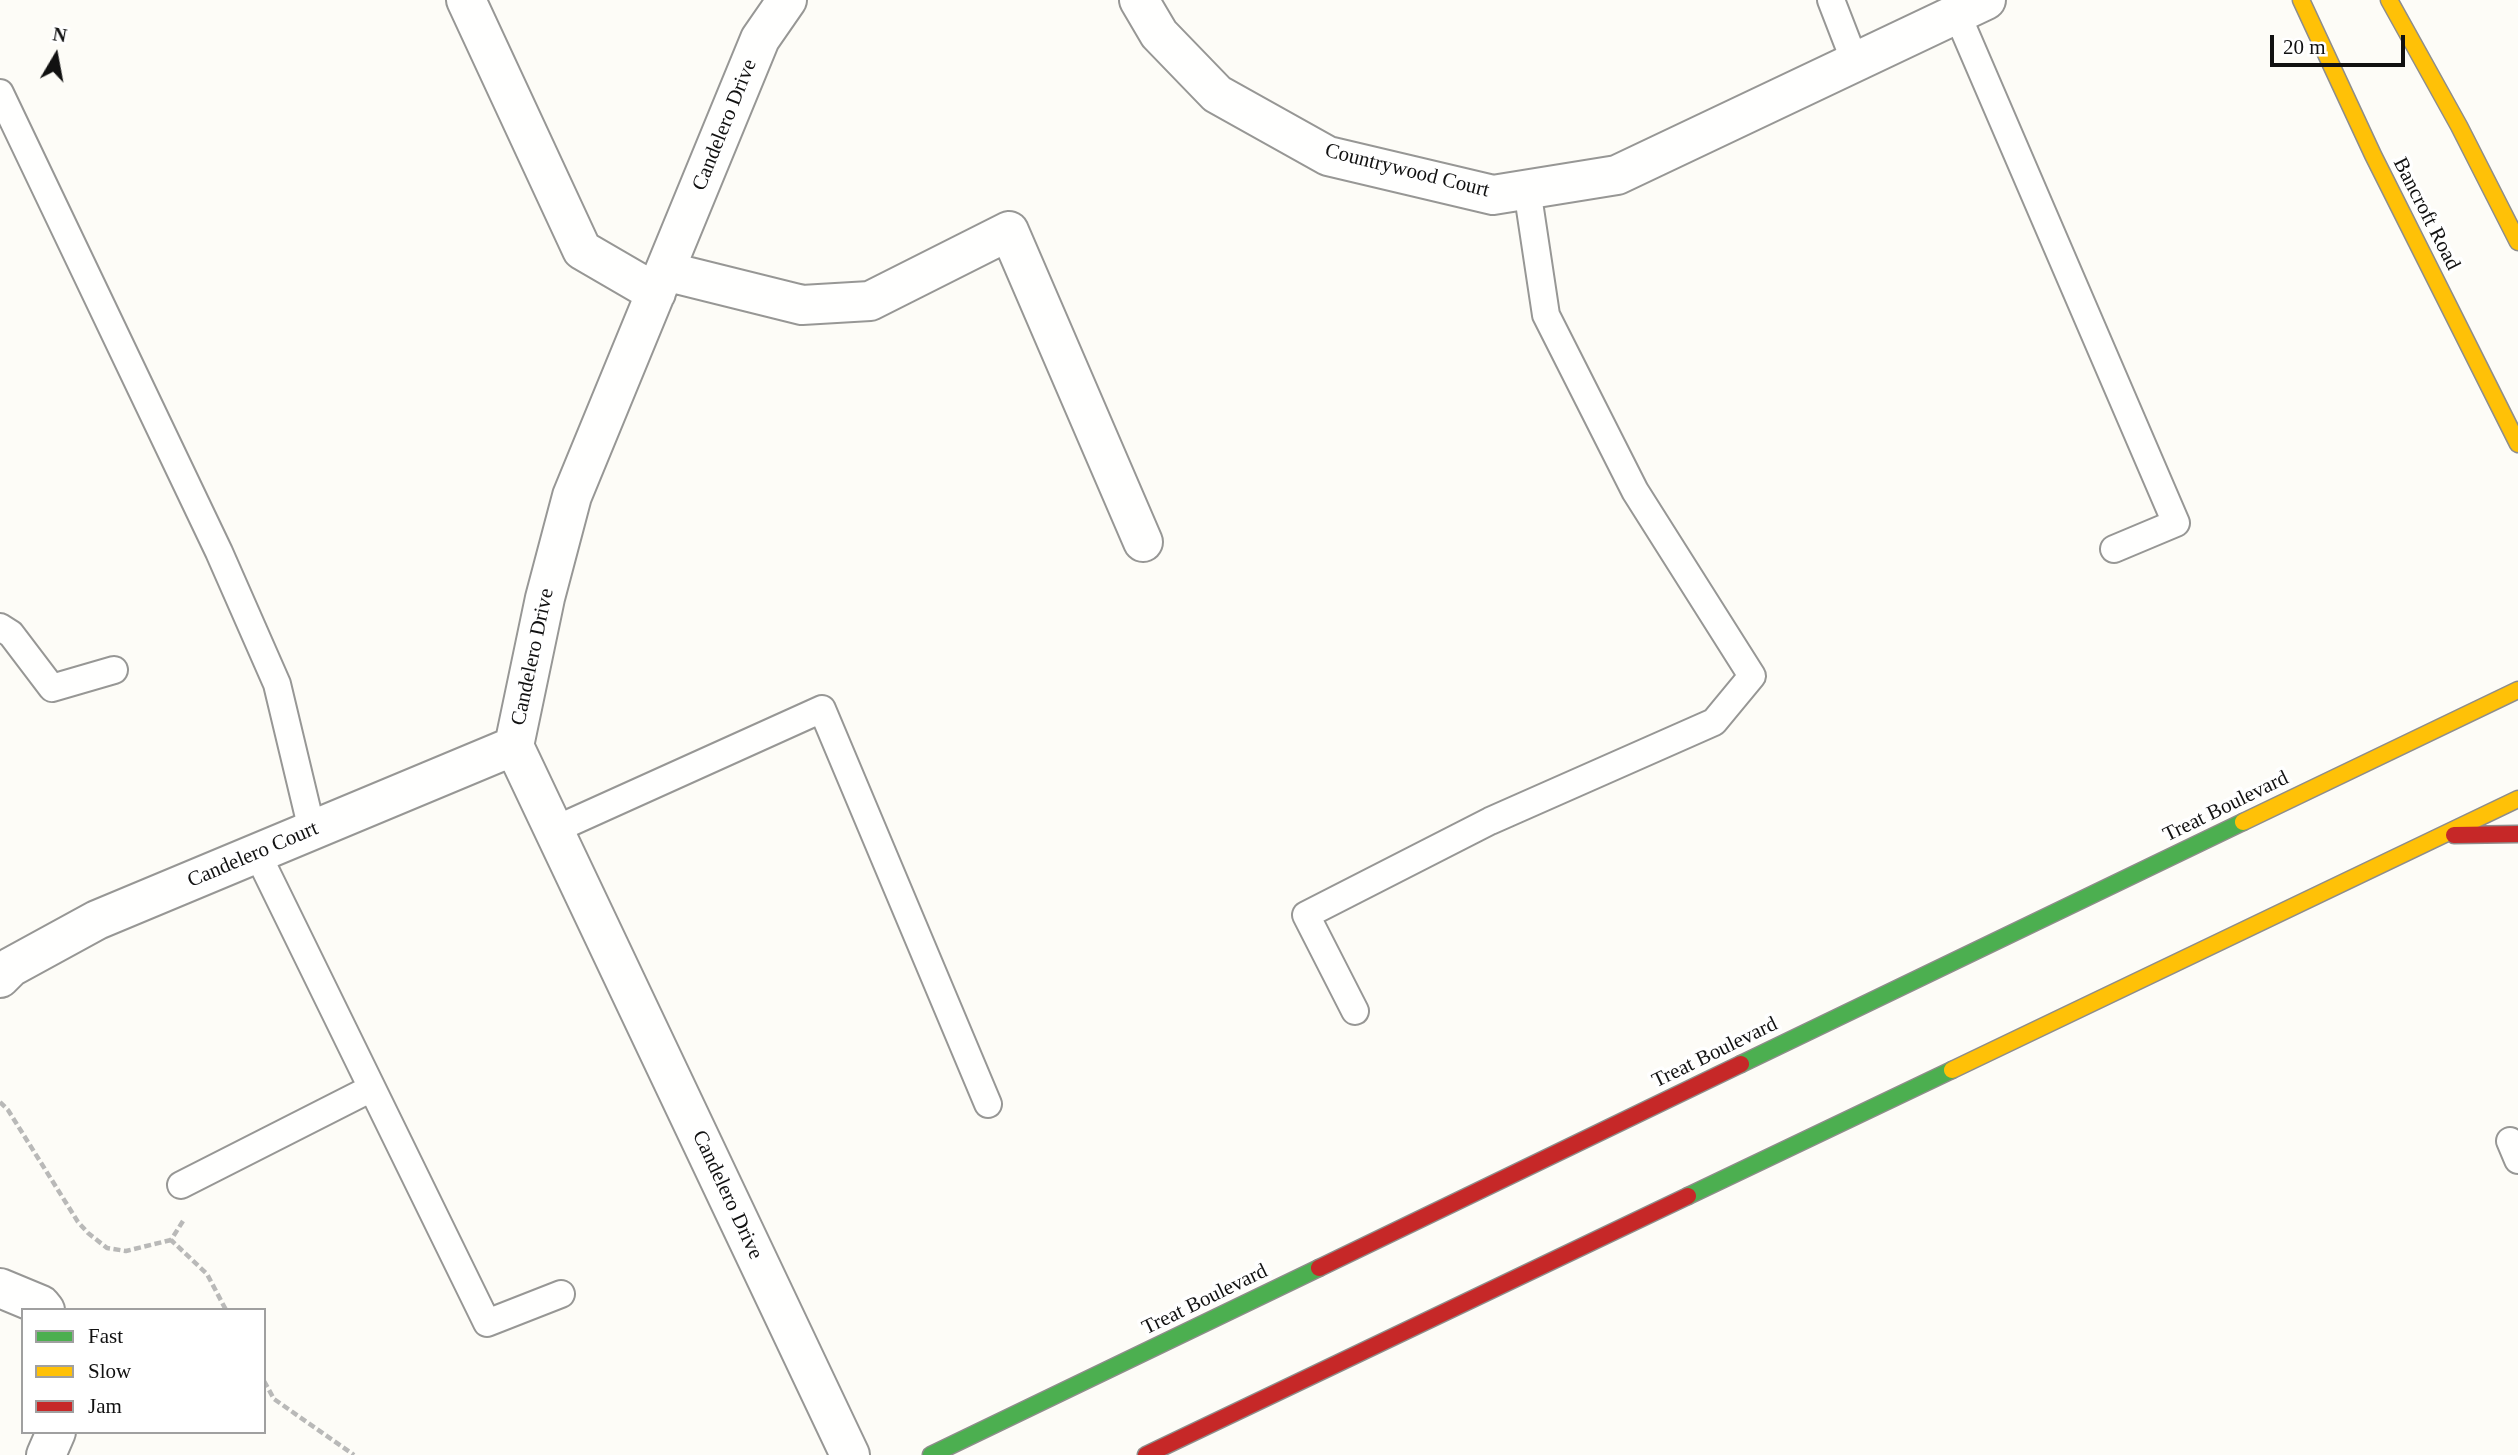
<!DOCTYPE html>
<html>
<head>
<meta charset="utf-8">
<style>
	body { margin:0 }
	#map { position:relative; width:2518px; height:1455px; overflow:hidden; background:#fdfcf7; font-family:"Times New Roman",serif }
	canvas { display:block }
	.legend { position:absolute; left:21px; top:1308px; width:245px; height:126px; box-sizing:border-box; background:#fff; border:2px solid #a0a0a0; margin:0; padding:9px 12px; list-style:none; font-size:21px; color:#111 }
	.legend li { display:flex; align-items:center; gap:14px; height:35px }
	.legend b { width:35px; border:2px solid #a0a0a0 }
	.north { position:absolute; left:21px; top:21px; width:70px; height:70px; -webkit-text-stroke:5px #fff; paint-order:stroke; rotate:10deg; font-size:19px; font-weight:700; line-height:28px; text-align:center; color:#111 }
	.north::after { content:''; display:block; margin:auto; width:24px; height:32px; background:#111; clip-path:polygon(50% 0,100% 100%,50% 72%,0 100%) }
	.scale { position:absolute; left:2270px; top:35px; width:135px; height:32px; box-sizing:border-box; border:4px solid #111; border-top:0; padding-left:9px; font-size:21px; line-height:24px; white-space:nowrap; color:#111; -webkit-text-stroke:5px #fff; paint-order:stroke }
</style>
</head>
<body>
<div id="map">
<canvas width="2518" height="1455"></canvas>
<ul class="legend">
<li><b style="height:9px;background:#4caf50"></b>Fast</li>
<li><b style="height:9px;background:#ffc107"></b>Slow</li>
<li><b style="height:9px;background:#c62828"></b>Jam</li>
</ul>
<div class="north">N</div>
<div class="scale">20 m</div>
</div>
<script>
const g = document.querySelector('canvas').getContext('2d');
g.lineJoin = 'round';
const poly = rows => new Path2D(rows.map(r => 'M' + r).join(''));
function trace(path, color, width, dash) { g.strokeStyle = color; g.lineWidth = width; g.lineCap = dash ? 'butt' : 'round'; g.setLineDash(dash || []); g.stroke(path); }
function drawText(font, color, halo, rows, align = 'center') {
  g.font = font + ' "Times New Roman",serif'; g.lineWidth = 7; g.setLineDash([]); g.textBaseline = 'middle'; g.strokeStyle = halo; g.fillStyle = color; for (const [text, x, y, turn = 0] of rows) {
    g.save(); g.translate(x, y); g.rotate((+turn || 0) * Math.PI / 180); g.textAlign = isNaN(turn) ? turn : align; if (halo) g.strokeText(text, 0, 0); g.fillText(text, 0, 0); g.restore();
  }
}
const lane = poly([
	[1831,0,1855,62],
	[1957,14,2176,523,2114,549],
	[0,93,219,552,277,684,312,830],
	[0,627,11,634,52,688,114,670],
	[554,830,822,709,988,1104],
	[257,853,487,1323,561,1294],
	[1355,1011,1306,915,1490,821,1714,722,1752,676,1635,491,1546,315,1527,189],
	[2510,1141,2518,1160],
	[181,1185,372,1088]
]);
const street = poly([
	[466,0,582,250,656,293],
	[787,0,760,39,572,496,545,598,514,746,850,1455],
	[1139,0,1159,34,1217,94,1328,156,1493,195,1617,175,1986,0],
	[665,271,802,305,870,301,1009,231,1143,542],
	[0,978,11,967,97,920,514,746],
	[0,1288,41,1305,45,1310],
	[46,1455,56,1432]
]);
const fast = poly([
	[1741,1064,2243,822],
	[1688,1196,1952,1070],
	[931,1455,1319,1268]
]);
const slow = poly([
	[2301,0,2373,155,2518,444],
	[2389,0,2459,126,2518,242],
	[2243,822,2518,690],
	[1952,1070,2518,799]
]);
const jam = poly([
	[2454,835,2518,834],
	[1319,1268,1741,1064],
	[1146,1455,1688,1196]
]);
trace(lane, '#979795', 30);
trace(street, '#979795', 42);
trace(fast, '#8e8d8b', 19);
trace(slow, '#8e8d8b', 19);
trace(jam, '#8e8d8b', 19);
trace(poly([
	[0,1102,8,1110,78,1222,88,1233,107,1248,126,1251,171,1240],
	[183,1221,171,1240,207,1274,226,1310],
	[264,1381,274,1399,354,1455]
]), '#b9b9b8', 4.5, [7, 3.5]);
trace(lane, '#fffffe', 26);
trace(street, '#fffffe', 38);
trace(fast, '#4caf50', 16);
trace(slow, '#ffc107', 16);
trace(jam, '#c62828', 16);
drawText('21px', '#111', '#fff', [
	["Candelero Drive",725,125,-68],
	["Countrywood Court",1407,171,14],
	["Bancroft Road",2426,214,63],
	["Candelero Drive",533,657,-78],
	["Treat Boulevard",2226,807,-26],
	["Candelero Court",253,855,-23],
	["Treat Boulevard",1715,1053,-26],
	["Candelero Drive",727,1195,65],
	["Treat Boulevard",1205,1300,-26]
]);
</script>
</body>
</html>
